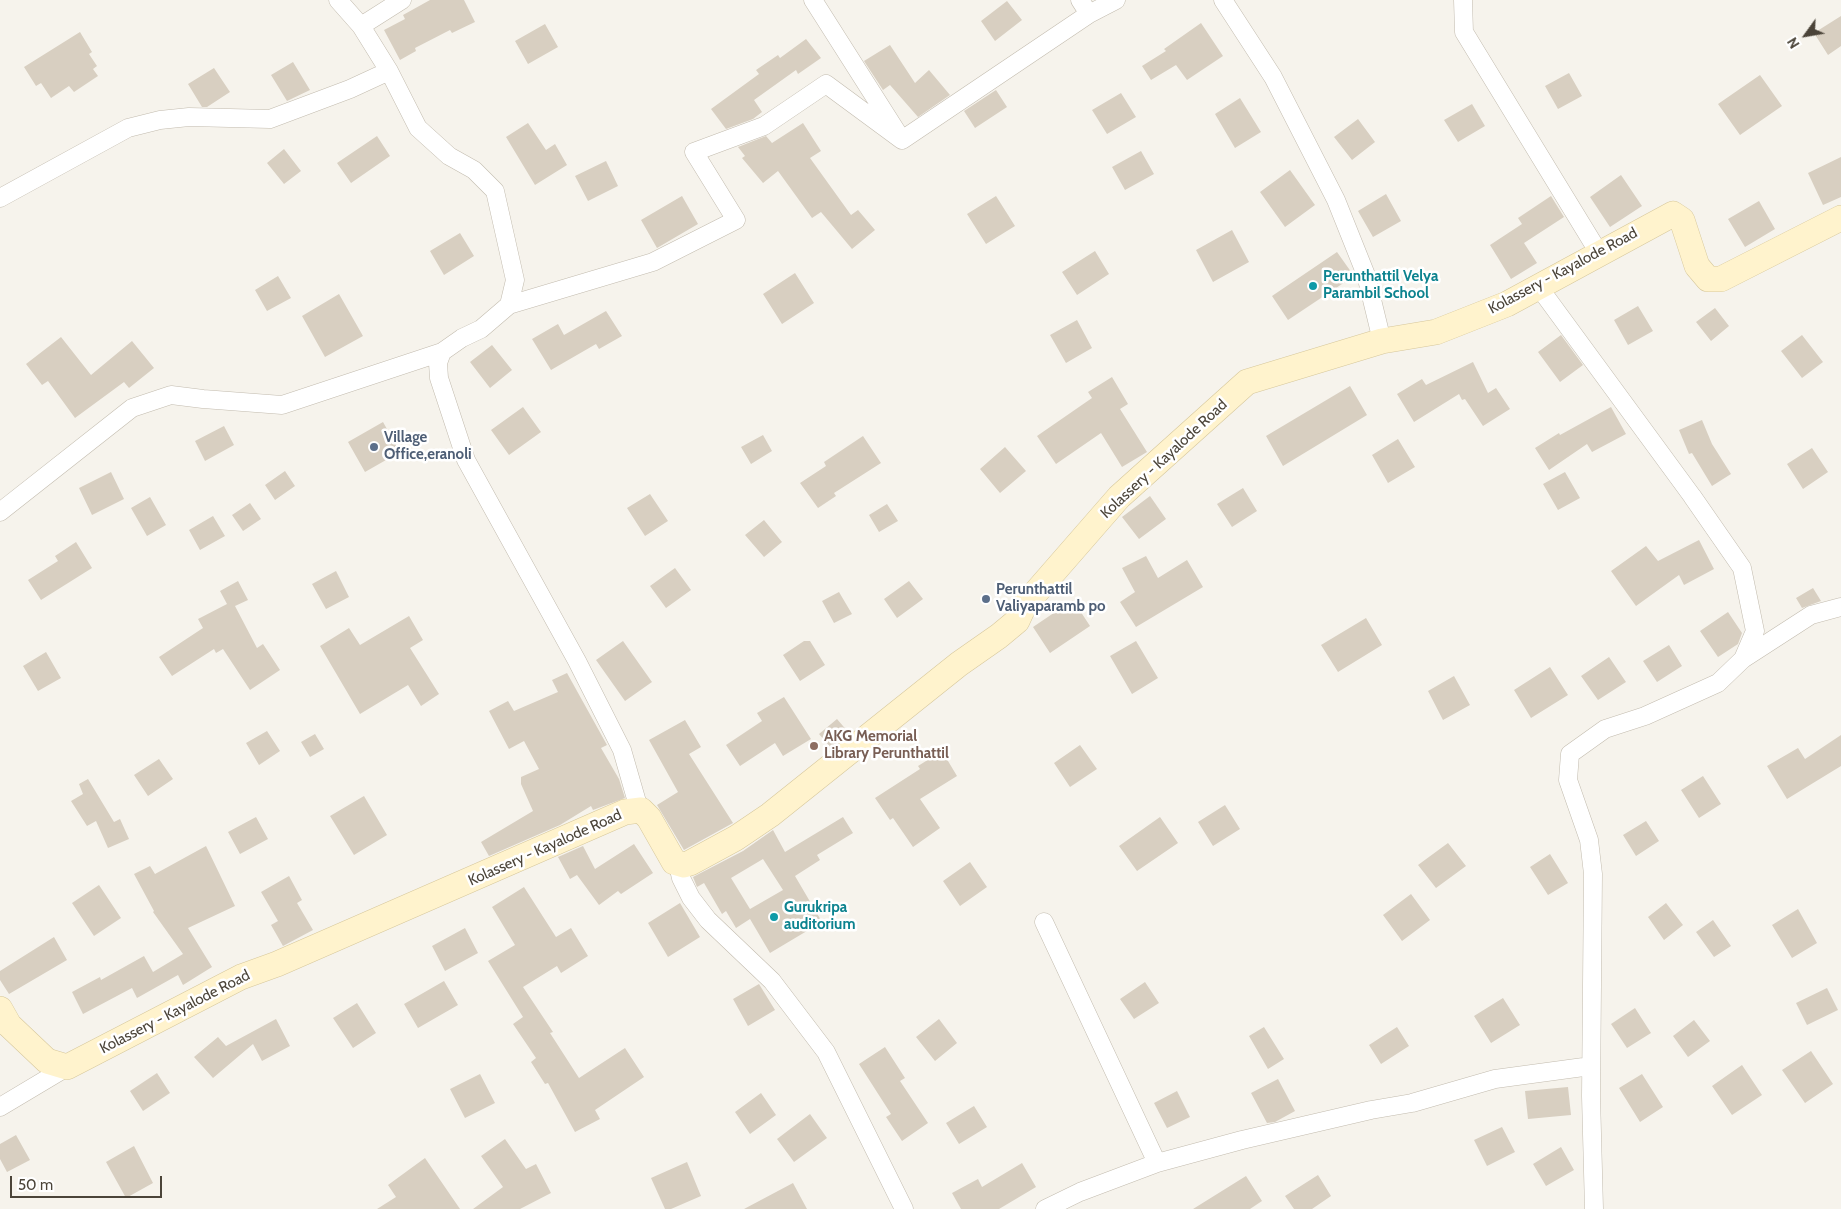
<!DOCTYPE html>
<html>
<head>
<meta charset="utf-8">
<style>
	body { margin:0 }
	#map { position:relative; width:1841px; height:1209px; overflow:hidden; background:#f6f3ec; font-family:Cabin,sans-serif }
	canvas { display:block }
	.north { position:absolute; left:1781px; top:10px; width:50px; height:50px; -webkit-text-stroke:4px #fff; paint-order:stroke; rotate:238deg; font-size:14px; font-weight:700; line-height:20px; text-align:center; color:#4b4439 }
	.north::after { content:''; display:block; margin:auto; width:18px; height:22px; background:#4b4439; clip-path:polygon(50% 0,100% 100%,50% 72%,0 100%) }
	.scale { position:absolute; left:10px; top:1176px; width:152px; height:22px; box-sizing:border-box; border:2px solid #4b4439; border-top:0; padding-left:6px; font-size:15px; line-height:18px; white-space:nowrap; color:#4b4439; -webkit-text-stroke:4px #fff; paint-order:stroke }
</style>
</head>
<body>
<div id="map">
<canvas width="1841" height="1209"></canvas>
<div class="north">N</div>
<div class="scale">50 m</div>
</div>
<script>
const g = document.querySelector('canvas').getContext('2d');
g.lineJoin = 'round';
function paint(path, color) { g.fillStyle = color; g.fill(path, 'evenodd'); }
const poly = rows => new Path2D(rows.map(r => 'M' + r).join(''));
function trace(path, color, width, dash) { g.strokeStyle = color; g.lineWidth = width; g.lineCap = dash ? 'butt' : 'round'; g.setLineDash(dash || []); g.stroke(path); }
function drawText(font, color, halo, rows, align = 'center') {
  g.font = font + ' Cabin,sans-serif'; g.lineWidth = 5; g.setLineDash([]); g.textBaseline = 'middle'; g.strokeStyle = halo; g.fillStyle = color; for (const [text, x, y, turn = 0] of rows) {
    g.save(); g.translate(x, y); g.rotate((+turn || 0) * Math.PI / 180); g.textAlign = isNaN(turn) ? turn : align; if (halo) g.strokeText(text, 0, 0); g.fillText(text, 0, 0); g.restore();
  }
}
paint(poly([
	[430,0,464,0,475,22,452,33,450,30,415,48,416,51,400,60,384,30,405,19,403,15],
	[1007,1,1022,20,995,41,981,21],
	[1841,16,1841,46,1828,55,1814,33],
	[1201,23,1223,56,1187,80,1176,65,1151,80,1142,66,1166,51,1164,49],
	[545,24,558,47,528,64,515,41],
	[80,32,92,52,89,54,97,66,93,69,98,76,74,92,69,86,51,98,41,83,36,86,24,67],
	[806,39,821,58,798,74,796,70,754,100,762,112,753,119,726,129,711,109,759,74,756,70,778,55,780,58],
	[890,45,915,83,929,70,950,95,918,117,890,85,883,90,864,61],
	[293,62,310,90,287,101,271,75],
	[214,68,230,92,207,107,202,107,188,84],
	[1569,73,1582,96,1558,109,1545,86],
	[1760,75,1782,106,1740,135,1718,104],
	[996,90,1007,107,975,128,964,111],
	[1121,93,1136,117,1107,134,1092,110],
	[1240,98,1261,132,1235,148,1215,114],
	[1472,104,1485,126,1458,142,1444,120],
	[1358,119,1375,142,1352,160,1334,137],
	[528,123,546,150,555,144,567,165,535,185,506,137],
	[803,123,821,151,810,158,851,215,858,210,875,230,852,249,821,212,812,218,778,171,763,183,742,158,745,156,738,147,766,136,772,143],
	[377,136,390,156,351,183,337,163],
	[284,149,301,171,284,184,267,163],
	[1141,151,1154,174,1125,190,1112,167],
	[1841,157,1841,197,1823,205,1808,173],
	[606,161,618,186,588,201,575,176],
	[1290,170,1315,205,1285,227,1260,192],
	[1621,175,1642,206,1610,227,1590,197],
	[1386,194,1401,221,1373,237,1358,211],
	[682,196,698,224,657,248,641,220],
	[996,196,1015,226,986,244,967,214],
	[1551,196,1564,217,1524,243,1537,263,1511,279,1490,245,1522,224,1518,218],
	[1759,201,1775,229,1745,247,1728,219],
	[1232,230,1249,262,1213,282,1196,250],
	[460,233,474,256,444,275,430,251],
	[1095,251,1109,274,1077,295,1062,272],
	[1337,252,1354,276,1288,320,1272,296],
	[795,273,814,303,782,324,763,294],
	[278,276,291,298,267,311,255,290],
	[339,294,363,336,325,357,302,316],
	[1638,306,1653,331,1628,345,1614,320],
	[1715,308,1729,326,1711,341,1696,322],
	[606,311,622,336,599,349,596,344,551,370,532,339,558,324,564,335],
	[1077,320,1092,348,1066,363,1050,335],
	[1561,335,1583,365,1560,382,1538,352],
	[1802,335,1823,362,1802,378,1781,351],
	[61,337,91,375,132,341,154,368,129,388,124,382,75,418,48,381,42,385,26,364],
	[492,345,512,370,490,388,470,362],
	[1473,362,1488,393,1496,388,1510,409,1483,426,1465,399,1462,400,1459,394,1414,422,1397,394,1422,379,1426,385],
	[1112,377,1128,404,1120,409,1147,452,1122,467,1101,433,1056,464,1037,436,1092,398,1088,392],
	[1350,386,1367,415,1283,466,1266,436],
	[523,407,541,432,509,455,491,430],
	[1611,407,1626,434,1592,452,1587,444,1549,470,1535,448,1559,433,1560,435],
	[1702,420,1712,444,1731,474,1712,486,1692,453,1689,454,1679,430],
	[383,422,400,452,365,472,348,442],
	[224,426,234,445,205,461,195,441],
	[763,435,772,451,751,464,741,447],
	[863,436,881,463,834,493,836,496,818,508,800,483,826,466,824,462],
	[1398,439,1415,467,1388,483,1372,455],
	[1005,447,1026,471,1000,493,980,469],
	[1812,448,1828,472,1803,489,1787,464],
	[285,471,295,486,275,500,265,485],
	[111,472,124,499,92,515,79,488],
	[1565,472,1580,498,1558,510,1543,484],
	[1243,488,1257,511,1232,527,1217,504],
	[650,494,668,521,645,536,627,508],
	[1150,496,1166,519,1139,539,1122,517],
	[150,497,166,525,147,536,131,508],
	[250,503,261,519,243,531,232,515],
	[887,504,898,521,879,532,869,515],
	[213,516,225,536,200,550,189,530],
	[764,520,782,542,764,557,745,535],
	[1699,540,1714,569,1684,585,1679,575,1636,606,1611,571,1646,546,1658,561],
	[76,542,92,568,41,600,28,580,58,561,55,556],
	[1146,556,1158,578,1187,560,1203,587,1136,627,1120,602,1135,592,1122,568],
	[675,568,691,590,666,608,650,586],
	[336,571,349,597,326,609,312,584],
	[238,581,248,600,235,606,257,648,263,644,280,670,250,690,223,649,216,653,214,649,172,676,159,657,203,628,198,619,227,604,220,591],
	[909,581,923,599,897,618,884,599],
	[1813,588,1821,601,1802,608,1796,598],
	[839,592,852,614,834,623,822,601],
	[1073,600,1090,626,1050,653,1033,627],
	[1728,612,1742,633,1738,644,1718,657,1700,631],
	[409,616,423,640,410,648,439,694,421,706,408,685,360,714,320,646,349,628,360,645],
	[1366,618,1382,645,1338,672,1321,645],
	[623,641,652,682,625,701,596,660],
	[804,641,810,641,825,665,800,681,783,655],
	[1136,641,1158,678,1132,694,1110,656],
	[1669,645,1682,666,1657,682,1643,661],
	[46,652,61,678,38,691,23,666],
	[1609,657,1626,682,1598,700,1581,676],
	[1550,667,1568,695,1531,718,1514,690],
	[567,673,607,745,601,748,619,779,625,798,593,810,591,806,560,825,489,856,481,842,533,811,521,784,521,777,539,769,524,741,509,749,489,711,508,701,514,711,558,692,552,680],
	[1454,676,1470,705,1443,720,1428,691],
	[784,697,811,739,783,756,775,743,740,766,726,745,762,721,757,713],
	[837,719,849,733,831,748,819,734],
	[685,720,701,747,689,754,733,823,684,850,657,805,678,792,649,740],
	[267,731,280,751,259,765,246,743],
	[315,734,324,749,310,757,301,742],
	[1841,735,1841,766,1787,799,1767,766,1798,748,1805,759],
	[1080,745,1097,769,1070,787,1054,763],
	[942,751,957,776,920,799,940,828,913,847,893,818,890,820,875,798,920,769,918,766],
	[159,759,173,779,148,796,134,775],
	[1703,776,1721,804,1699,818,1681,790],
	[88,779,114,822,120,819,129,839,108,848,96,821,87,826,71,801,83,794,79,784],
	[364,796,387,835,354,855,330,816],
	[1225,805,1240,829,1213,846,1198,822],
	[256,817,268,839,240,854,228,832],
	[843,817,853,833,817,855,820,860,795,876,822,922,770,953,750,919,736,928,726,911,722,914,704,883,697,887,693,877,743,851,773,830,785,852],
	[763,859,783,890,750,909,731,878],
	[1160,817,1178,843,1137,871,1119,846],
	[1646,821,1659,841,1636,856,1623,835],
	[1448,843,1466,866,1436,888,1418,865],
	[634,844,653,873,621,894,618,891,599,905,577,875,570,879,558,857,583,846,595,869],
	[206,846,235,906,188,928,212,967,183,985,178,975,137,998,132,988,83,1014,72,992,100,977,101,980,144,956,153,972,183,954,153,912,154,911,134,874,150,866,155,874],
	[1550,854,1568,883,1548,895,1530,867],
	[970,862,987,887,960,906,943,881],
	[289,876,302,900,297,903,313,930,283,946,271,925,278,921,261,892],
	[99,885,121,918,94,936,72,903],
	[524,887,556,937,571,928,588,956,561,973,557,966,523,987,553,1032,550,1033,579,1078,625,1048,644,1077,595,1110,600,1119,575,1132,548,1083,545,1084,531,1062,536,1058,513,1024,523,1017,488,961,515,945,492,907],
	[1411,894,1430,920,1402,941,1383,915],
	[680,903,700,937,668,957,648,923],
	[1666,903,1683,925,1664,940,1648,917],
	[1798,909,1817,943,1792,958,1772,925],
	[1713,920,1731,946,1714,957,1696,932],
	[465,928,478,953,445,971,432,946],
	[54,937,67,960,9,994,0,980,0,971],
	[444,981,458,1005,418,1028,404,1004],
	[1145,982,1159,1003,1134,1019,1120,999],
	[759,984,775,1010,748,1026,733,999],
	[1827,988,1838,1010,1807,1025,1796,1003],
	[1503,998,1520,1025,1491,1043,1474,1016],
	[357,1003,376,1033,353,1048,333,1018],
	[1635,1008,1651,1033,1627,1048,1611,1024],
	[276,1019,290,1046,262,1061,253,1044,213,1078,194,1057,218,1037,226,1046],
	[939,1019,957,1043,935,1061,916,1037],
	[1694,1020,1710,1041,1688,1057,1673,1036],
	[1264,1027,1284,1059,1268,1069,1249,1036],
	[1397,1027,1409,1046,1381,1064,1369,1045],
	[885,1047,905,1078,900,1081,928,1123,902,1141,886,1117,891,1114,859,1064],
	[1811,1051,1833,1084,1805,1103,1782,1070],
	[1742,1065,1762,1095,1732,1115,1712,1086],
	[157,1073,170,1093,143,1111,130,1091],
	[480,1074,495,1103,465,1118,450,1089],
	[1642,1074,1663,1107,1640,1122,1619,1088],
	[1278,1079,1295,1111,1275,1122,1267,1123,1251,1093],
	[1568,1087,1571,1115,1528,1119,1525,1091],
	[1177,1091,1190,1117,1167,1128,1154,1103],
	[761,1093,776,1115,750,1134,735,1112],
	[974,1106,987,1127,959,1144,946,1123],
	[810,1114,827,1138,794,1162,777,1139],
	[1502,1127,1515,1152,1487,1166,1474,1140],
	[16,1135,30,1160,7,1172,0,1159,0,1144],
	[505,1139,526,1169,536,1164,551,1193,520,1209,473,1209,503,1187,481,1156],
	[134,1146,153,1183,126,1198,106,1162],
	[1561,1147,1574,1170,1546,1186,1533,1164],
	[425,1158,460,1209,377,1209,396,1197,388,1185],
	[687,1162,701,1196,671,1209,665,1209,651,1178],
	[1022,1163,1036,1187,999,1209,961,1209,952,1193,978,1179,982,1187],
	[1318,1175,1331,1196,1312,1209,1294,1209,1285,1196],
	[1246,1176,1262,1201,1250,1209,1193,1209],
	[793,1183,807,1209,744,1209]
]), '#d8cfc1');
const street = poly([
	[338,0,361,26,389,71,418,128,449,156,474,170,495,191,515,280,509,305,481,329,462,338,442,352,438,363,439,378,466,460,577,661,622,750,639,809],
	[813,0,902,140,1089,14,1116,0],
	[1080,0,1089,14],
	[1223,0,1273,77,1336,200,1366,275,1382,341],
	[1463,0,1464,32,1599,253],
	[361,26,402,0],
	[0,198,128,128,160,120,189,117,270,119,350,89,389,71],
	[1538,286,1692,496,1742,568,1755,631,1743,659],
	[509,305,653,262,736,220,694,152,764,126,826,84,902,140],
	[0,512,132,408,171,395,203,399,282,405,442,352],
	[678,865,681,878,691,898,708,920,772,981,826,1052,904,1209],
	[1044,922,1157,1163],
	[0,1107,67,1067],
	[1045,1209,1080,1192,1157,1163,1242,1140,1371,1110,1412,1103,1495,1079,1591,1066],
	[1594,1209,1591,1096,1593,874,1589,840,1568,780,1570,754,1605,729,1645,716,1718,683,1743,659,1811,615,1841,607]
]);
const secondary = poly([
	[0,1009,9,1025,47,1061,67,1067,241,977,277,964,625,812,641,810,649,818,674,862,684,865,690,863,736,838,770,815,959,664,999,636,1017,621,1024,606,1119,497,1247,382,1382,341,1436,332,1507,304,1673,214,1682,220,1697,266,1708,279,1721,279,1841,218]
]);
trace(street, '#c2bbae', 19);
trace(secondary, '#d6c79b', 26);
trace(street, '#fff', 18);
trace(secondary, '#fff3cd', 25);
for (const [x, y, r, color] of [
	[1313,286,5,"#0f9aa8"],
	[374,447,5,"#5c6f8a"],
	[986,599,5,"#5c6f8a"],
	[814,746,5,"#8d6e63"],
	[774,917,5,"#0f9aa8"]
]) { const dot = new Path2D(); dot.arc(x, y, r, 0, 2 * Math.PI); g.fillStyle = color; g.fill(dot); trace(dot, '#fff', 2); }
drawText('15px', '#4b4439', '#fff', [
	["Kolassery - Kayalode Road",1563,271,-28],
	["Kolassery - Kayalode Road",1164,459,-43],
	["Kolassery - Kayalode Road",545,848,-24],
	["Kolassery - Kayalode Road",175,1012,-27]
]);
drawText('bold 15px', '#0d838f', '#fff', [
	["Perunthattil Velya",1323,277],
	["Parambil School",1323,294],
	["Gurukripa",784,908],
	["auditorium",784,925]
], 'left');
drawText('bold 15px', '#4e5e75', '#fff', [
	["Village",384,438],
	["Office,eranoli",384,455],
	["Perunthattil",996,590],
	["Valiyaparamb po",996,607]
], 'left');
drawText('bold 15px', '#785e54', '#fff', [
	["AKG Memorial",824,737],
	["Library Perunthattil",824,754]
], 'left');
</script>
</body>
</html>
